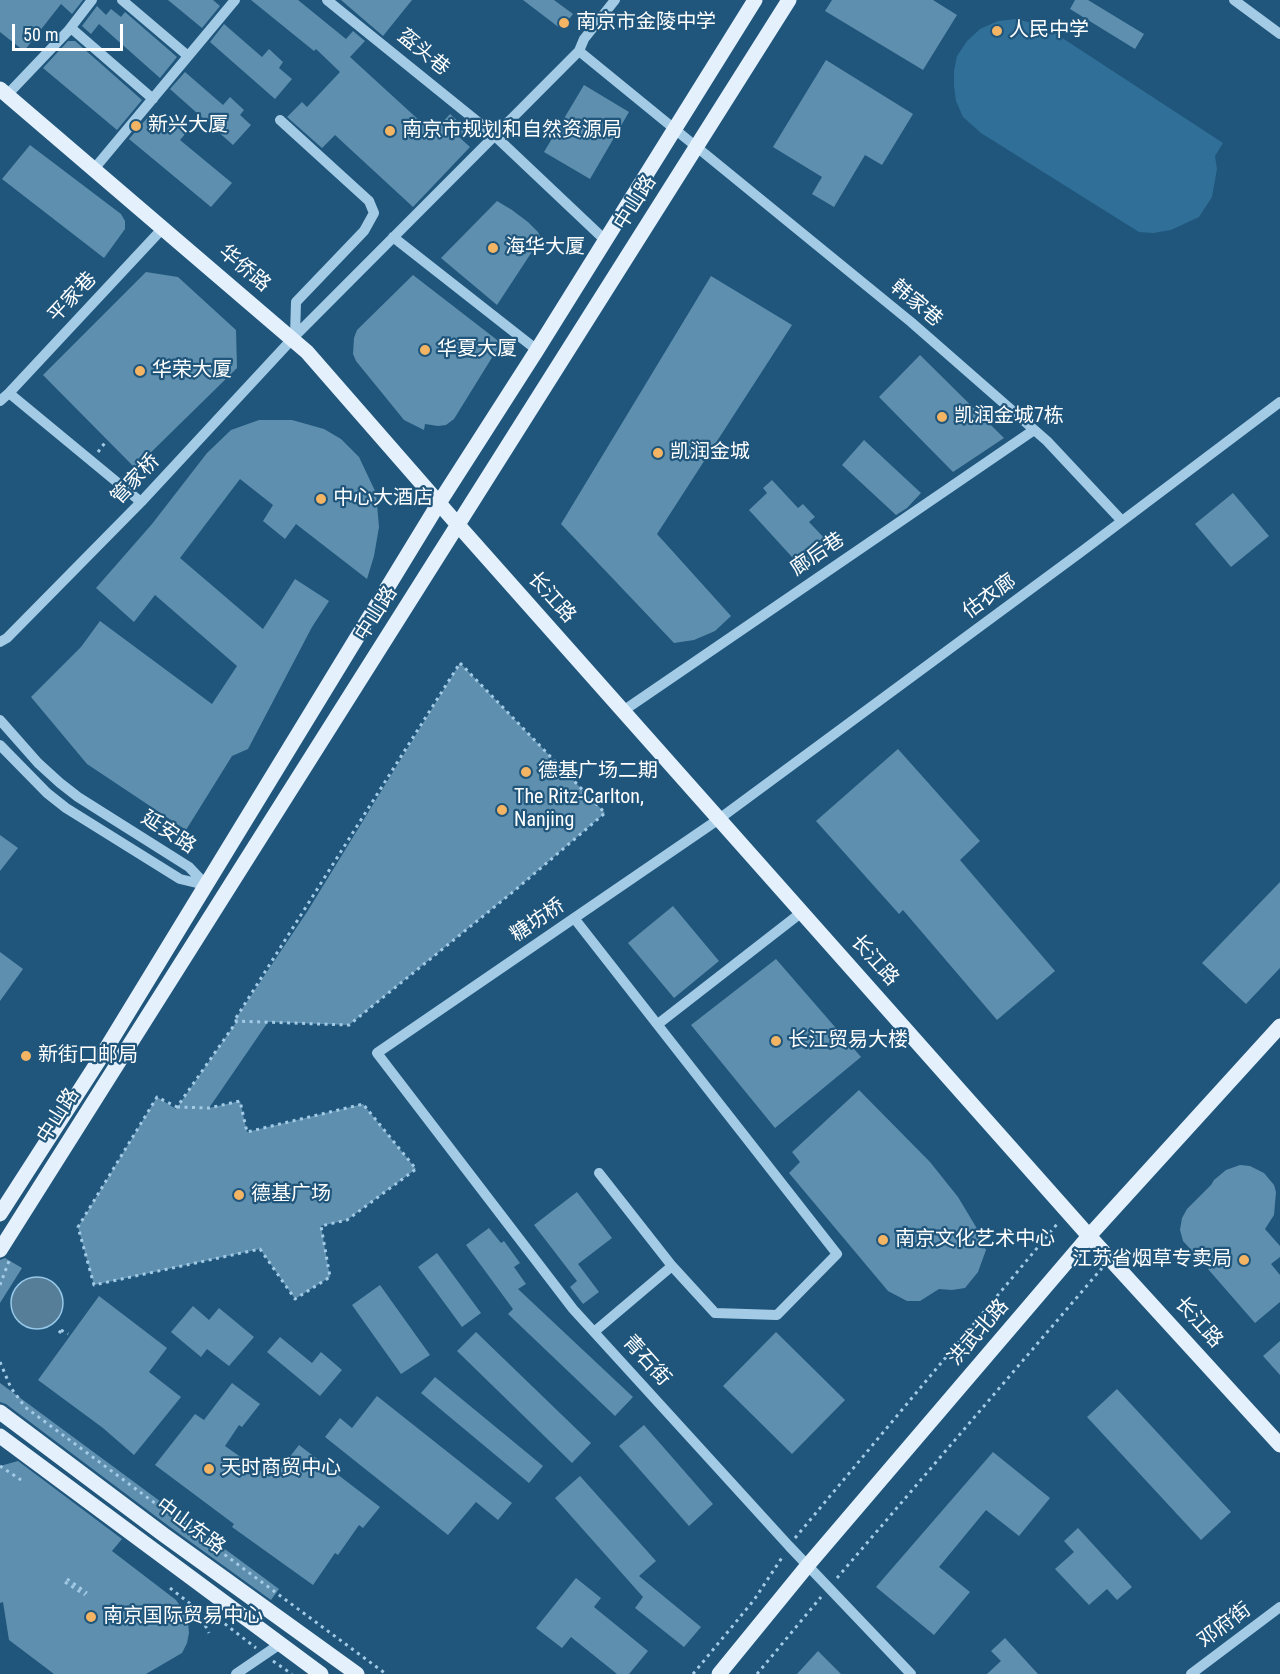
<!DOCTYPE html>
<html>
<head>
<meta charset="utf-8">
<style>
	body { margin:0 }
	#map { position:relative; width:1280px; height:1674px; overflow:hidden; background:#20567c; font-family:"Roboto Condensed",sans-serif }
	canvas { display:block }
	.scale { position:absolute; left:12px; top:24px; width:111px; height:27px; box-sizing:border-box; border:3px solid #fff; border-top:0; padding-left:8px; font-size:18px; line-height:21px; white-space:nowrap; color:#fff; -webkit-text-stroke:4px #20567c; paint-order:stroke }
</style>
</head>
<body>
<div id="map">
<canvas width="1280" height="1674"></canvas>
<div class="scale">50 m</div>
</div>
<script>
const g = document.querySelector('canvas').getContext('2d');
g.lineJoin = 'round';
function paint(path, color) { g.fillStyle = color; g.fill(path, 'evenodd'); }
const poly = rows => new Path2D(rows.map(r => 'M' + r).join(''));
function trace(path, color, width, dash) { g.strokeStyle = color; g.lineWidth = width; g.lineCap = dash ? 'butt' : 'round'; g.setLineDash(dash || []); g.stroke(path); }
function drawText(font, color, halo, rows, align = 'center') {
  g.font = font + ' "Roboto Condensed","Noto Sans SC",sans-serif'; g.lineWidth = 4.5; g.setLineDash([]); g.textBaseline = 'middle'; g.strokeStyle = halo; g.fillStyle = color; for (const [text, x, y, turn = 0] of rows) {
    g.save(); g.translate(x, y); g.rotate((+turn || 0) * Math.PI / 180); g.textAlign = isNaN(turn) ? turn : align; if (halo) g.strokeText(text, 0, 0); g.fillText(text, 0, 0); g.restore();
  }
}
paint(poly([
	[1017,19,1039,25,1050,30,1223,143,1215,156,1217,169,1212,197,1199,217,1171,230,1153,233,1139,232,981,133,963,117,956,101,954,86,954,71,957,56,967,41,980,29,998,21]
]), '#306f98');
const water = poly([
	'11 1303a26 26 0 1 1 52 0a26 26 0 1 1-52 0Z'
]);
paint(water, '#577e99');
trace(water, '#96c8e7', 1.5);
paint(poly([
	[0,0,83,0,72,14,61,4,24,51,0,32],
	[168,0,213,0,220,6,202,28],
	[251,0,298,0,346,39,353,31,365,41,350,57,433,133,450,114,466,129,459,137,470,147,413,207,335,135,322,148,287,117,302,102,307,107,340,72,316,49,314,51],
	[341,0,412,0,383,36],
	[523,0,554,0,573,14,561,29],
	[832,0,933,0,957,15,923,70,825,11],
	[1075,0,1088,0,1144,34,1135,49,1070,9],
	[97,6,106,15,111,9,121,17,125,12,177,57,160,78,99,24,91,34,82,26],
	[224,24,262,57,269,49,283,62,279,68,292,79,275,99,210,42],
	[68,41,75,41,142,100,117,130,43,68],
	[826,60,913,114,882,165,865,155,834,207,812,194,822,177,773,147],
	[185,72,223,105,230,97,244,110,240,115,251,125,233,145,170,89],
	[584,85,629,112,590,179,544,152],
	[148,117,165,131,174,121,187,132,180,140,232,183,211,207,129,139],
	[30,145,121,214,125,221,125,229,104,258,2,179],
	[497,201,512,210,528,222,538,232,541,238,497,305,441,258],
	[146,272,178,277,236,330,237,368,135,468,43,375],
	[413,275,501,343,454,419,446,425,438,426,425,424,424,430,404,420,356,361,353,354,354,338,357,330],
	[711,276,792,325,657,534,731,616,715,631,694,640,674,643,561,524],
	[920,355,1004,438,953,472,879,397],
	[259,420,292,420,324,429,341,439,359,457,376,493,379,527,374,556,367,579,296,524,285,539,263,521,273,505,240,479,180,558,263,629,295,579,329,601,312,627,248,749,232,756,186,830,87,764,31,697,81,647,100,621,212,704,237,666,155,595,134,622,96,588,152,524,207,453,231,430],
	[864,440,921,493,907,508,896,515,842,465],
	[772,480,798,508,803,504,815,517,809,522,830,544,803,569,749,510,767,493,763,488],
	[1233,493,1269,536,1231,567,1195,524],
	[460,663,605,813,514,891,349,1025,268,1022,209,1108,240,1101,247,1132,363,1104,416,1169,347,1220,321,1226,330,1277,295,1299,260,1249,94,1285,78,1227,157,1097,176,1109,237,1021,234,1021,307,912],
	[898,749,980,841,960,860,1055,971,997,1020,903,910,899,914,816,821],
	[0,835,18,848,0,871],
	[1280,882,1280,968,1246,1004,1202,963],
	[673,906,719,961,674,998,628,943],
	[0,952,23,969,0,1001],
	[776,959,861,1057,775,1128,691,1025],
	[859,1090,930,1162,958,1197,976,1227,986,1250,978,1272,965,1288,952,1290,939,1289,920,1301,907,1301,888,1291,789,1173,800,1162,792,1152],
	[1240,1165,1250,1166,1264,1173,1274,1185,1276,1192,1274,1215,1265,1229,1280,1246,1280,1257,1271,1264,1280,1275,1280,1302,1255,1323,1208,1269,1213,1265,1194,1253,1183,1241,1180,1230,1182,1218,1187,1209,1211,1185,1214,1180,1226,1170],
	[577,1192,612,1238,578,1264,599,1292,583,1304,570,1287,577,1281,534,1225],
	[489,1228,501,1243,504,1241,520,1263,514,1267,526,1284,518,1289,633,1397,615,1416,508,1314,513,1309,466,1245],
	[437,1253,481,1313,462,1327,418,1267],
	[5,1258,22,1268,0,1303,0,1260],
	[380,1285,430,1355,401,1374,352,1305],
	[99,1296,167,1348,149,1372,181,1397,134,1455,103,1428,38,1380],
	[193,1306,209,1320,219,1308,254,1337,229,1366,207,1349,201,1357,171,1332],
	[476,1332,591,1443,572,1463,457,1351],
	[776,1332,845,1400,792,1454,723,1386],
	[280,1337,312,1363,321,1352,342,1370,320,1396,267,1352],
	[1280,1341,1280,1375,1263,1356],
	[435,1377,543,1466,529,1483,421,1393],
	[0,1383,279,1589,271,1600,170,1527,6,1404,0,1402],
	[232,1383,260,1404,242,1427,239,1425,225,1446,269,1477,271,1475,274,1477,299,1445,380,1507,363,1528,359,1525,338,1555,335,1553,313,1585,232,1527,234,1524,155,1465,195,1414,204,1420],
	[1117,1389,1231,1512,1201,1540,1087,1417],
	[377,1396,512,1503,498,1520,476,1502,448,1535,325,1437,340,1418,352,1428],
	[644,1425,713,1504,689,1526,619,1446],
	[993,1452,1050,1498,1019,1536,986,1510,939,1567,970,1592,934,1635,876,1587],
	[18,1461,122,1539,112,1551,176,1600,185,1613,188,1622,189,1633,187,1643,182,1653,146,1674,54,1674,9,1640,3,1602,0,1603,0,1466],
	[580,1476,656,1561,639,1576,701,1627,684,1647,635,1608,643,1597,555,1498],
	[1078,1528,1132,1587,1117,1600,1107,1589,1089,1605,1055,1569,1074,1552,1064,1541],
	[576,1578,601,1598,594,1607,648,1651,629,1674,617,1674,571,1637,562,1648,536,1628],
	[1005,1638,1038,1674,987,1674,1001,1661,991,1651],
	[818,1651,841,1674,797,1674]
]), '#5e8faf');
trace(poly([
	[98,452,107,440],
	[460,663,605,813,514,891,349,1025,234,1021,460,663],
	[177,1107,209,1108,240,1101,247,1132,363,1104,416,1169,347,1220,321,1226,330,1277,295,1299,260,1249,94,1285,78,1227,157,1097,177,1107,237,1021],
	[0,1285,9,1261],
	[61,1330,68,1334],
	[59,1333,63,1328],
	[0,1362,11,1388,25,1407,386,1674],
	[0,1466,21,1480],
	[795,1538,1058,1223],
	[837,1578,1102,1268],
	[67,1579,87,1593],
	[65,1582,85,1595],
	[170,1588,197,1609,209,1633],
	[207,1610,256,1648],
	[273,1661,292,1674],
	[693,1674,754,1600,783,1556],
	[757,1674,821,1597]
]), '#a3cbe6', 3, [3, 4.5]);
trace(poly([
	[122,0,188,56],
	[327,0,494,135,605,240],
	[1234,0,1280,34],
	[71,28,153,99],
	[579,51,584,39,615,0],
	[7,95,68,31,92,0],
	[280,120,369,201,374,213,364,231,296,302,295,336],
	[94,169,235,0],
	[393,237,537,350],
	[0,401,9,393],
	[141,502,9,393,163,228],
	[0,642,7,638,141,502,295,336,579,51,911,322,1047,441,1122,521],
	[623,711,1034,430],
	[0,720,38,763,60,783,78,797,189,867,206,885],
	[0,745,47,793,66,808,180,879,205,885],
	[574,918,837,1254,777,1315,715,1313,672,1266,599,1173],
	[658,1024,802,912],
	[594,1332,672,1266],
	[236,1674,280,1644],
	[911,1674,789,1546,573,1309,377,1053,719,819,1081,552,1280,402],
	[1191,1674,1280,1607]
]), '#a3cbe6', 10);
trace(poly([
	[0,89,307,352,458,525,1089,1236,1280,1445],
	[0,1214,101,1057,439,503,537,350,755,0],
	[0,1250,789,0],
	[0,1412,164,1535,357,1674],
	[0,1436,321,1674],
	[719,1674,808,1565,1089,1236,1280,1026]
]), '#e4f1fd', 15);
for (const [x, y, r, color] of [
	[564,23,6,"#f3b464"],
	[997,31,6,"#f3b464"],
	[136,126,6,"#f3b464"],
	[390,131,6,"#f3b464"],
	[493,248,6,"#f3b464"],
	[425,350,6,"#f3b464"],
	[140,371,6,"#f3b464"],
	[942,417,6,"#f3b464"],
	[658,453,6,"#f3b464"],
	[321,499,6,"#f3b464"],
	[526,772,6,"#f3b464"],
	[502,810,6,"#f3b464"],
	[776,1041,6,"#f3b464"],
	[26,1056,6,"#f3b464"],
	[239,1195,6,"#f3b464"],
	[883,1240,6,"#f3b464"],
	[1244,1260,6,"#f3b464"],
	[209,1469,6,"#f3b464"],
	[91,1617,6,"#f3b464"]
]) { const dot = new Path2D(); dot.arc(x, y, r, 0, 2 * Math.PI); g.fillStyle = color; g.fill(dot); trace(dot, '#20567c', 2); }
drawText('20px', '#fff', '#20567c', [
	["南京市金陵中学",576,23],
	["人民中学",1009,31],
	["新兴大厦",148,126],
	["南京市规划和自然资源局",402,131],
	["海华大厦",505,248],
	["华夏大厦",437,350],
	["华荣大厦",152,371],
	["凯润金城7栋",954,417],
	["凯润金城",670,453],
	["中心大酒店",333,499],
	["德基广场二期",538,772],
	["The Ritz-Carlton,",514,798],
	["Nanjing",514,821],
	["长江贸易大楼",788,1041],
	["新街口邮局",38,1056],
	["德基广场",251,1195],
	["南京文化艺术中心",895,1240],
	["江苏省烟草专卖局",1232,1260,"right"],
	["天时商贸中心",221,1469],
	["南京国际贸易中心",103,1617]
], 'left');
drawText('20px', '#fff', '#20567c', [
	["盔头巷",423,53,39],
	["中山路",636,203,-58],
	["华侨路",244,269,40],
	["平家巷",73,298,-47],
	["韩家巷",916,304,40],
	["管家桥",136,480,-47],
	["廊后巷",818,555,-34],
	["估衣廊",990,597,-36],
	["长江路",551,598,48],
	["中山路",377,614,-58],
	["延安路",168,833,33],
	["糖坊桥",538,921,-34],
	["长江路",874,961,48],
	["中山路",59,1116,-58],
	["长江路",1198,1323,48],
	["洪武北路",979,1333,-49],
	["青石街",646,1361,48],
	["中山东路",190,1527,36],
	["邓府街",1225,1626,-37]
]);
</script>
</body>
</html>
